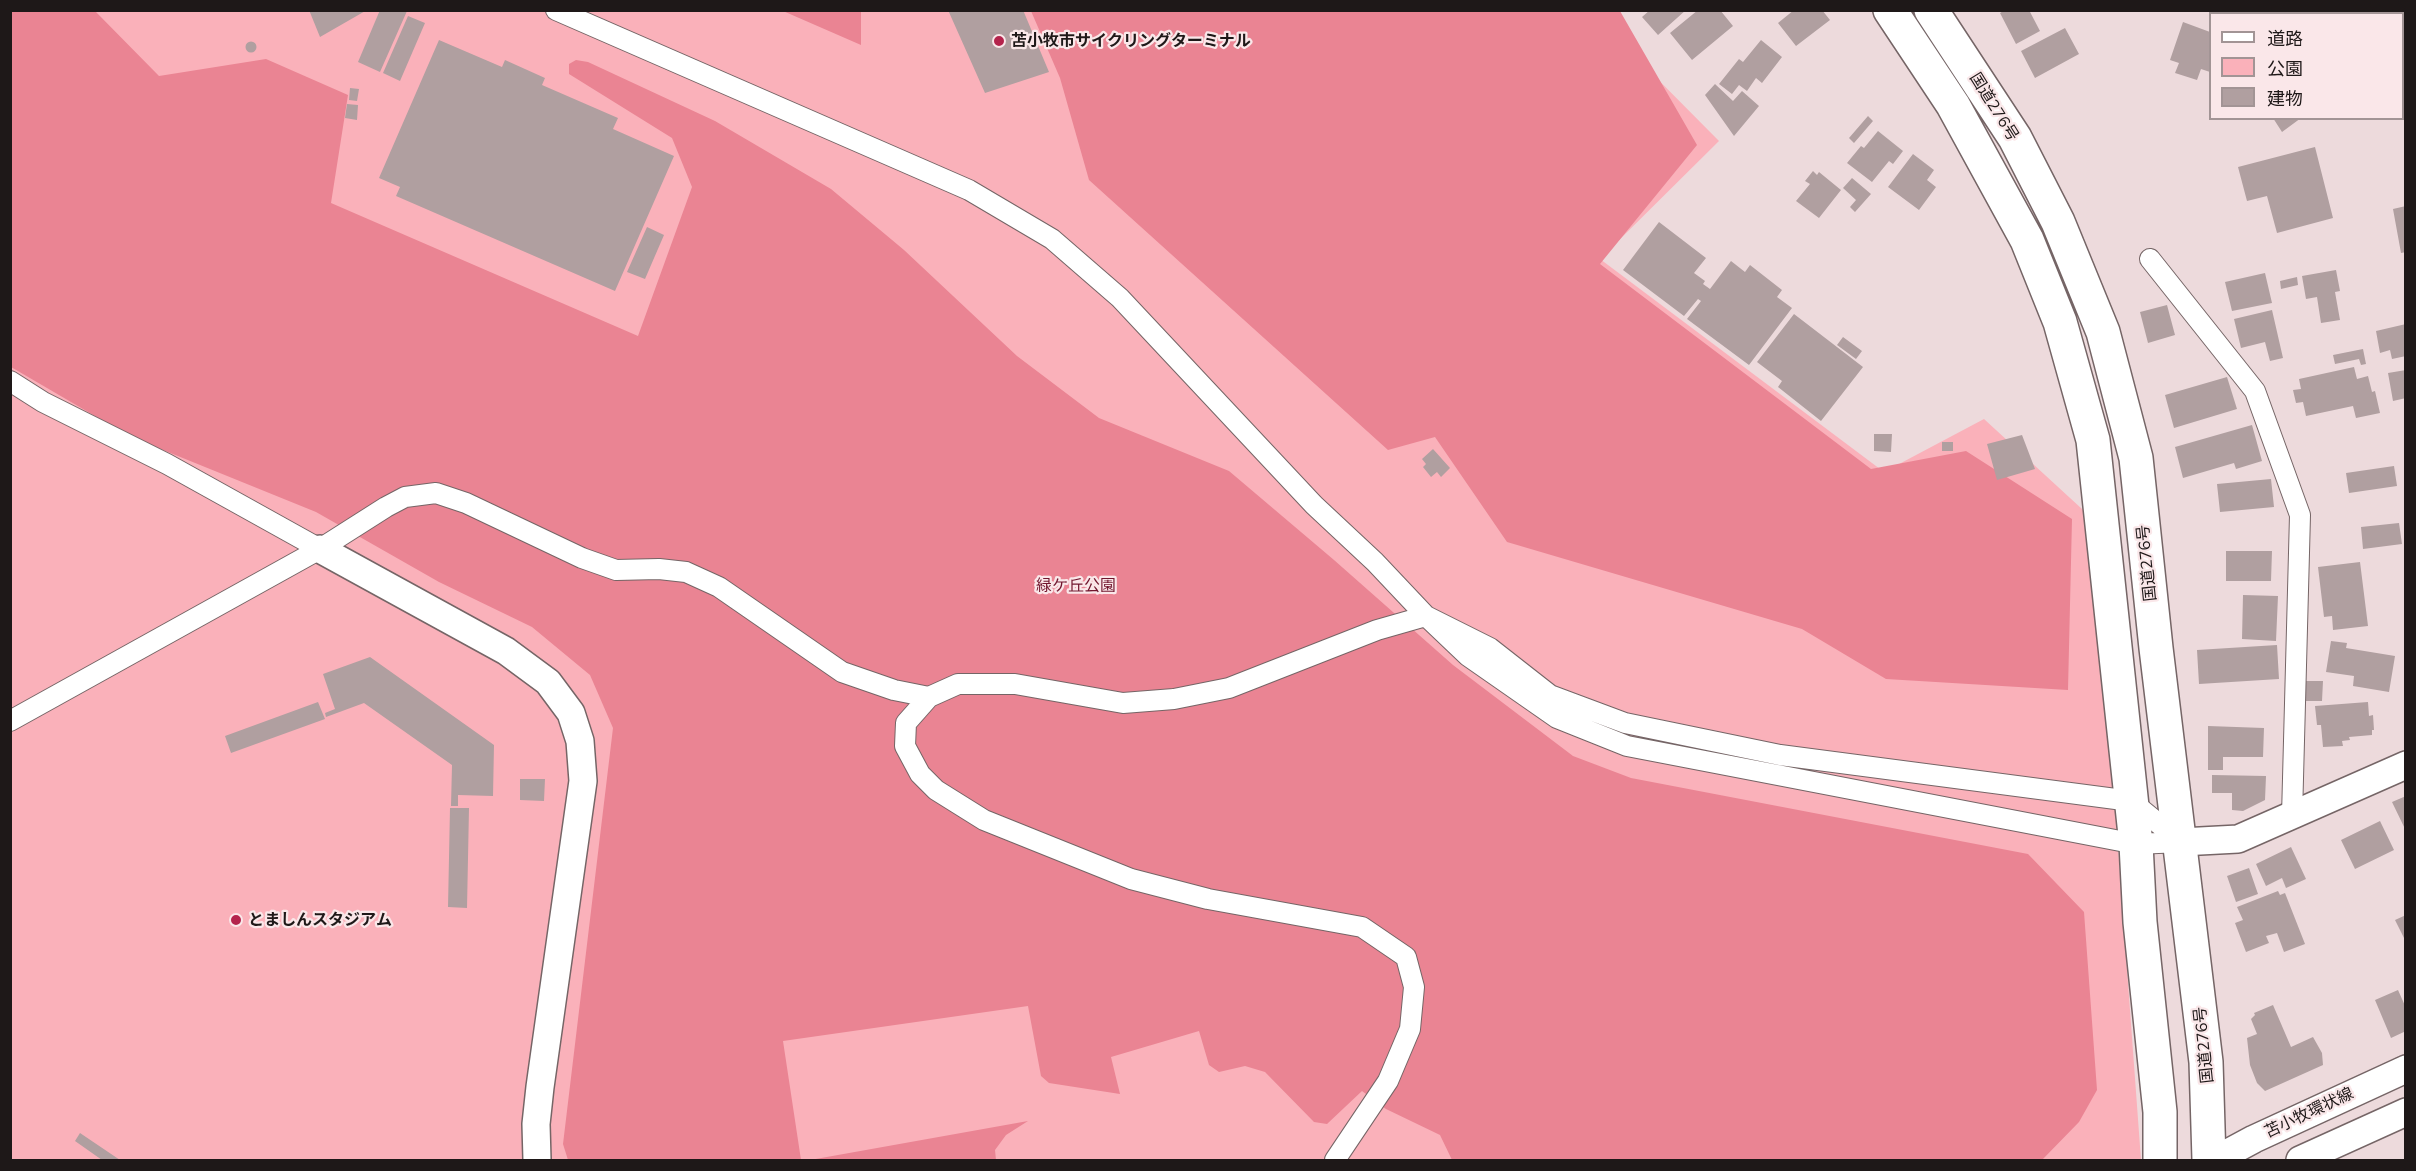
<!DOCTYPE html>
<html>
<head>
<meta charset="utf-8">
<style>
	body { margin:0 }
	#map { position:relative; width:2416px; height:1171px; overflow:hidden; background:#eddadc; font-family:Mulish,"Noto Sans JP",sans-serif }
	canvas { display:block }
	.frame { position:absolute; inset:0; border:12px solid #1e1818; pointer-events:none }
	.legend { position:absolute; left:2209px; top:12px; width:195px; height:108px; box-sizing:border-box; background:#fae7e9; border:2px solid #a29495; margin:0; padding:8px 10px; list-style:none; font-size:18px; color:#1e1818 }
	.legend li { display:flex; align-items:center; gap:12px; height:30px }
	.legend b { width:30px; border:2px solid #a29495 }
</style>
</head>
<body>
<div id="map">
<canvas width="2416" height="1171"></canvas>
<div class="frame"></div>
<ul class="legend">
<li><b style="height:8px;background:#fff"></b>道路</li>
<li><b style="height:16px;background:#fab1ba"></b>公園</li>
<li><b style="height:16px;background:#b09fa0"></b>建物</li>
</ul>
</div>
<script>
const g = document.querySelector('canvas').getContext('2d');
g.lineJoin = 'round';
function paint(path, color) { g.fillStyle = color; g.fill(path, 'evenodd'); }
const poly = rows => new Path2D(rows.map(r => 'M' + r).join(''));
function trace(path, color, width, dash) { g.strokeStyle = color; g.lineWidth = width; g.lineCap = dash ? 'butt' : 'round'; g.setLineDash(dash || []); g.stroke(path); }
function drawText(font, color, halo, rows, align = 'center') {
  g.font = font + ' Mulish,"Noto Sans JP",sans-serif'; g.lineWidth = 4.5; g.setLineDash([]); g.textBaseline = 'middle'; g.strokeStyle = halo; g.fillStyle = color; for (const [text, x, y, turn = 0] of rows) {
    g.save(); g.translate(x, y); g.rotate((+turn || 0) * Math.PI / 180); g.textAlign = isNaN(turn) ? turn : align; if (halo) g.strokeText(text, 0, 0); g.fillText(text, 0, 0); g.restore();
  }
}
paint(poly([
	[10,11,1590,11,1719,141,1600,259,1884,472,1984,419,2094,520,2141,1160,11,1160]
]), '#fab1ba');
paint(poly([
	[11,11,95,11,159,76,266,59,348,95,331,203,638,336,692,187,672,138,569,74,569,64,576,60,588,62,715,121,831,189,904,250,1017,356,1099,418,1229,471,1334,560,1453,665,1573,756,1631,778,2028,854,2084,912,2097,1090,2079,1122,2042,1160,1452,1160,1440,1135,1386,1109,1362,1091,1327,1124,1314,1122,1265,1072,1245,1066,1219,1072,1209,1065,1199,1031,1111,1057,1120,1094,1049,1083,1041,1076,1028,1006,783,1041,801,1160,568,1160,563,1144,613,728,590,675,532,627,439,582,316,512,131,437,11,367],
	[783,11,861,11,861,45],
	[1031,11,1620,11,1697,145,1600,264,1871,469,1966,451,2072,519,2068,690,1886,679,1802,629,1507,542,1435,437,1388,450,1089,180,1060,78],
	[1028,1121,1006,1135,995,1150,996,1160,810,1160]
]), '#ea8493');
paint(poly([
	[309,10,367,10,320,37],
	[380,10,407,11,380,72,358,62],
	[948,10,1023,10,1049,72,985,93],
	[1650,10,1686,10,1658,35,1642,17],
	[1698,10,1720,10,1733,26,1692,60,1670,33],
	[1794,10,1822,10,1830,20,1796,46,1778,23],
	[2005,10,2029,10,2040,31,2016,44,2000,13],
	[408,16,425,23,400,81,383,73],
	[2183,22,2210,32,2210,72,2201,69,2197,80,2175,73,2179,63,2170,60],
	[2065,28,2079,54,2035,78,2021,51],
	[439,40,502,67,505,60,545,78,542,85,618,118,613,129,674,156,615,291,396,196,400,187,379,178],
	[1761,40,1782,57,1762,83,1756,78,1747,91,1739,85,1732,94,1719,84,1739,59,1743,62],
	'245.5 47a5.5 5.5 0 1 1 11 0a5.5 5.5 0 1 1-11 0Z',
	[2402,58,2406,60,2406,99,2402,93],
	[1715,84,1733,101,1742,91,1759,106,1734,136,1705,95],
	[350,88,359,89,357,101,349,100],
	[347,104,358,105,357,120,345,118],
	[1868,116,1873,121,1854,143,1849,138],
	[2273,118,2301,118,2282,132],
	[1878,131,1903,151,1893,164,1889,161,1872,182,1847,163,1861,146,1864,148],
	[2315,147,2333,218,2277,233,2267,196,2247,201,2238,167],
	[1913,154,1934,170,1927,180,1936,187,1919,210,1888,187],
	[1813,171,1817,175,1819,172,1841,190,1819,218,1796,201,1810,184,1805,181],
	[1852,178,1871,194,1855,212,1850,207,1856,200,1843,188],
	[2406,206,2406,252,2401,253,2393,209],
	[1659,222,1706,258,1694,273,1705,281,1703,284,1710,289,1731,261,1745,272,1750,265,1782,290,1777,297,1792,308,1749,365,1687,319,1701,301,1698,299,1684,316,1623,270],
	[647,227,664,235,645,279,627,272],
	[2336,270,2340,291,2335,292,2340,320,2321,323,2317,297,2306,299,2302,276],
	[2265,273,2272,303,2232,311,2225,282],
	[2297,277,2298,285,2281,289,2280,281],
	[2167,305,2175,335,2148,343,2140,312],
	[2272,310,2283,358,2270,361,2265,342,2241,348,2234,319],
	[1794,314,1863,367,1821,421,1778,387,1782,381,1757,362],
	[2406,324,2406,356,2392,359,2390,350,2380,353,2376,331],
	[1843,337,1862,351,1856,359,1837,345],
	[2363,349,2366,364,2361,365,2359,359,2335,364,2333,355],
	[2354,367,2357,379,2368,376,2372,392,2375,391,2380,413,2356,418,2353,406,2306,416,2303,402,2296,403,2293,390,2301,389,2299,379],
	[2406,370,2406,398,2393,401,2388,373],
	[2227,377,2237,409,2174,428,2165,395],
	[2252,425,2262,461,2236,469,2234,463,2183,478,2175,447],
	[1874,434,1892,434,1891,452,1874,451],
	[2022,435,2035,469,1997,480,1987,444],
	[1942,442,1953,442,1953,451,1942,451],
	[1433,449,1450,468,1441,477,1437,472,1431,477,1423,467,1426,464,1422,459],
	[2394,466,2397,486,2349,493,2346,473],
	[2271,479,2274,507,2220,512,2217,484],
	[2399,523,2402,544,2363,549,2361,527],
	[2226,551,2272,551,2271,581,2226,581],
	[2360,562,2368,626,2333,630,2332,616,2324,617,2318,567],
	[2243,595,2278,596,2276,641,2242,639],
	[2331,641,2347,643,2346,648,2395,656,2389,692,2353,686,2354,676,2326,672],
	[2277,645,2279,679,2199,684,2197,650],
	[370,657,494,745,493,796,458,795,458,806,451,806,452,765,364,703,326,717,325,713,335,709,323,674],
	[2304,681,2323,681,2322,701,2304,701],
	[318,702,325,719,231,753,225,736],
	[2368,702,2369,716,2373,715,2374,730,2372,730,2372,735,2349,737,2350,740,2342,741,2343,746,2323,747,2321,725,2317,725,2315,706],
	[2208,726,2264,728,2263,757,2223,757,2223,770,2208,770],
	[2212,775,2266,776,2265,800,2243,811,2232,810,2232,793,2212,793],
	[520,779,545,779,544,801,520,800],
	[2406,796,2406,831,2392,802],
	[450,808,469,808,467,908,448,907],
	[2380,821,2394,850,2355,869,2341,840],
	[2291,847,2306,879,2286,888,2282,878,2266,886,2256,864],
	[2249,868,2258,894,2236,902,2227,876],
	[2278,891,2280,895,2285,893,2305,944,2284,952,2277,933,2266,936,2269,943,2246,952,2235,923,2243,920,2237,907],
	[2406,915,2406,942,2395,920],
	[2398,990,2406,1008,2406,1031,2391,1038,2375,1000],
	[2273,1005,2291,1047,2313,1037,2322,1053,2323,1065,2265,1091,2257,1083,2250,1065,2247,1038,2257,1034,2251,1019,2255,1015,2254,1013],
	[80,1133,120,1160,102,1160,75,1141]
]), '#b09fa0');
const street = poly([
	[556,10,969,190,1052,239,1120,298,1314,505,1375,562,1426,616,1468,656,1557,718,1627,746,2136,844,2181,842,2131,801,1780,755,1625,723,1550,695,1490,648,1426,616,1377,630,1229,688,1174,699,1123,703,1015,684,958,684,929,697,906,723,905,746,920,774,936,790,984,820,1131,879,1208,899,1362,927,1406,957,1414,987,1410,1029,1388,1081,1335,1160],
	[2150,259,2255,391,2300,515,2292,816],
	[10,381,43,402,167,464,320,549],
	[10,721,320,549,386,507,405,497,436,493,466,503,582,558,616,570,659,569,686,572,719,587,842,672,894,690,929,697]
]);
const secondary = poly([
	[320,549,506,651,548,682,571,713,580,741,583,781,540,1087,536,1124,537,1160],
	[2181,842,2238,839,2406,765],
	[2215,1160,2254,1139,2406,1069],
	[2300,1160,2406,1112]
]);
const highway = poly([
	[1890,10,1953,105,2027,240,2060,322,2093,440,2136,844,2140,922,2160,1112,2160,1160],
	[1931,10,2015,138,2058,222,2103,332,2136,458,2156,648,2206,1062,2209,1160]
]);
trace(street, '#756566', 22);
trace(secondary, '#756566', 30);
trace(highway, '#756566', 36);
trace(street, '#fff', 20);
trace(secondary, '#fff', 27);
trace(highway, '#fff', 33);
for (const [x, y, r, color] of [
	[999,41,6,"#b4234c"],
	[236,920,6,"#b4234c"]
]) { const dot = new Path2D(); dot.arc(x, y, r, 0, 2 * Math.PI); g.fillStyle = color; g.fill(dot); trace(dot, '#fae7e9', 2); }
drawText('bold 16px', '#1e1818', '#fae7e9', [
	["苫小牧市サイクリングターミナル",1011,41],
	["とましんスタジアム",248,920]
], 'left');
drawText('16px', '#1e1818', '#fae7e9', [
	["国道276号",1994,107,58],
	["国道276号",2147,563,-96],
	["国道276号",2204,1045,-96],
	["苫小牧環状線",2309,1113,-25]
]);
drawText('16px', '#70152d', '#fae7e9', [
	["緑ケ丘公園",1076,586]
]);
</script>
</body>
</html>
